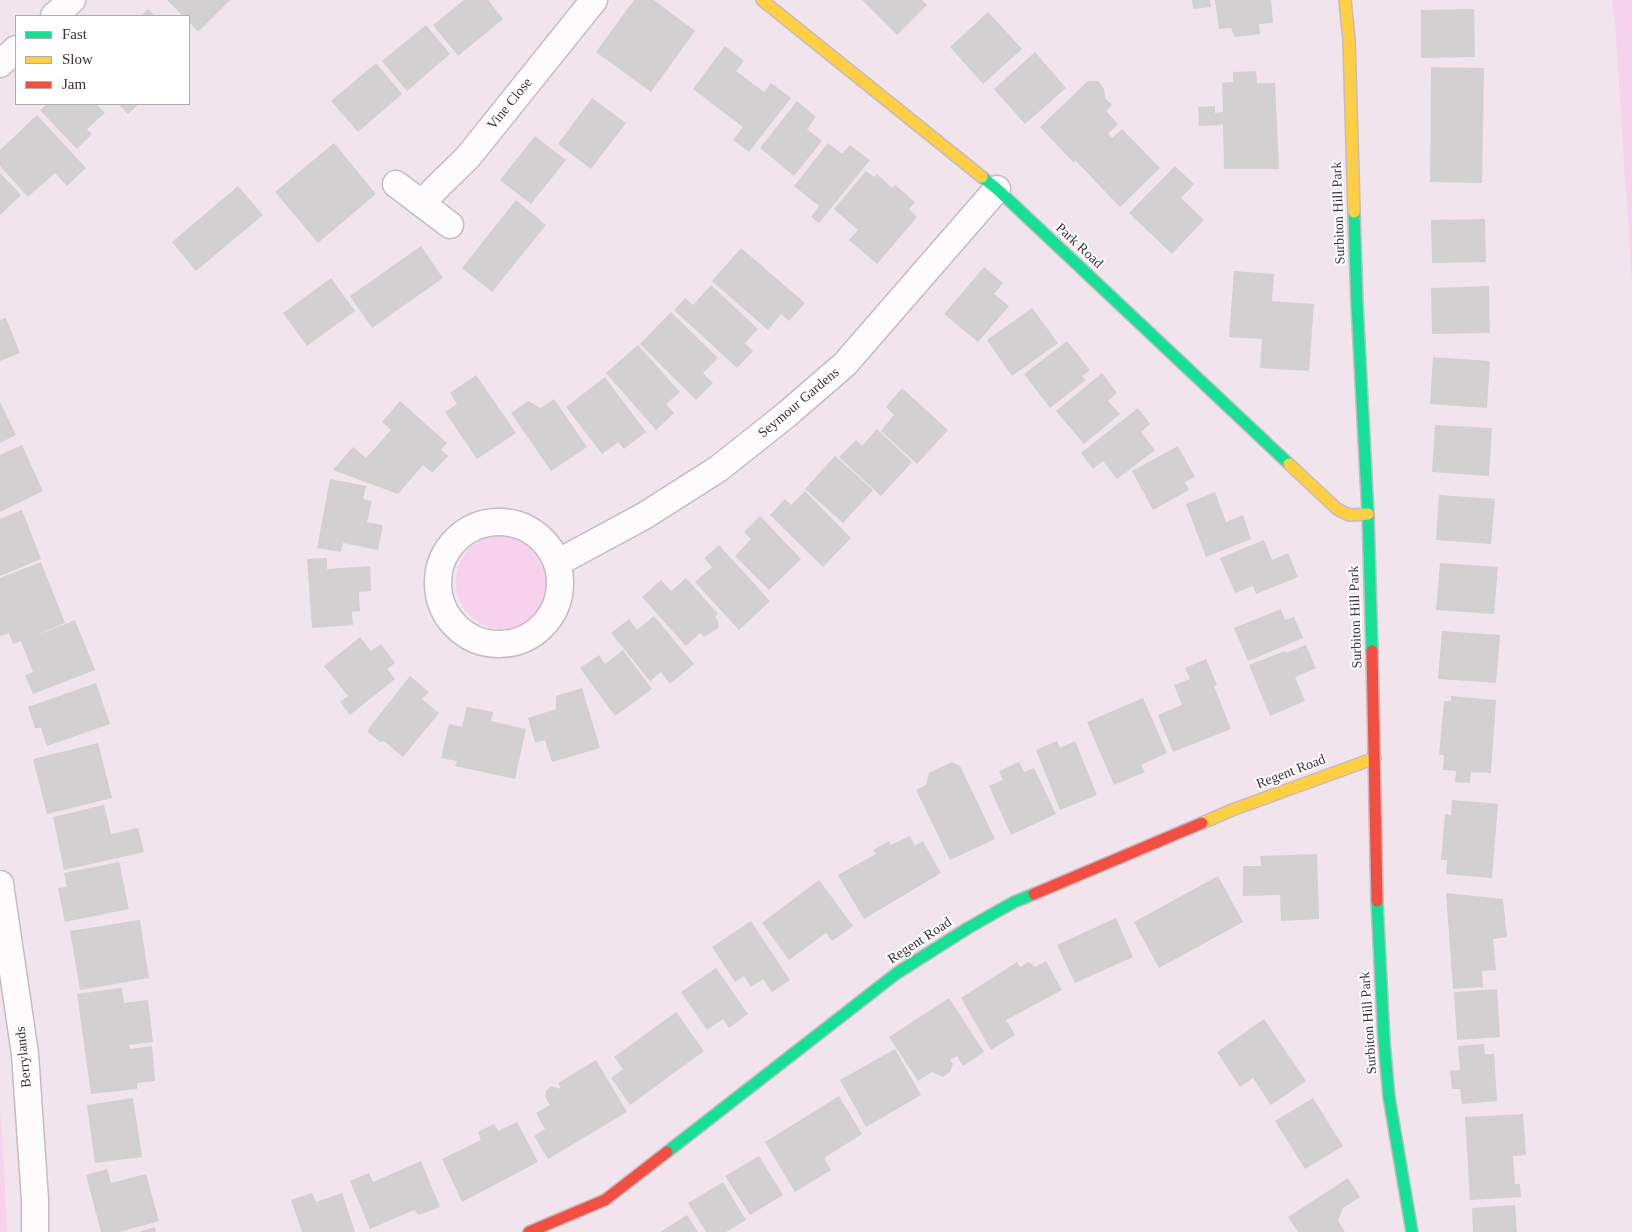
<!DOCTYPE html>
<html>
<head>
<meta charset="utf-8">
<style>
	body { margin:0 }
	#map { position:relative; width:1632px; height:1232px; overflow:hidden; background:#f1e4ed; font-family:Georgia,serif }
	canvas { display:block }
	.legend { position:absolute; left:15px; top:15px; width:175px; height:90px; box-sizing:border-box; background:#fff; border:1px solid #b1adaf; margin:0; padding:6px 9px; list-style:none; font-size:15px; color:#3b3138 }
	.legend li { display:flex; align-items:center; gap:10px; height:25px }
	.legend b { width:25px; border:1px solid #b1adaf }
</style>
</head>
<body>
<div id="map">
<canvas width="1632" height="1232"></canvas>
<ul class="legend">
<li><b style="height:6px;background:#16e098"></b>Fast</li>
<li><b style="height:6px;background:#ffcf43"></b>Slow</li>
<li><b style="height:6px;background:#f24e42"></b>Jam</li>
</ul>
</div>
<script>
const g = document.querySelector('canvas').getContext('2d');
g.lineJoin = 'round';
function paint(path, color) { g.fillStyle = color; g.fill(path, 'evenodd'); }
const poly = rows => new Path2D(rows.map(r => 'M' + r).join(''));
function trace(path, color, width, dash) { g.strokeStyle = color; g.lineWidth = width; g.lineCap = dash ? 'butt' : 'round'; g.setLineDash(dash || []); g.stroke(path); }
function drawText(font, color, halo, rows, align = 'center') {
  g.font = font + ' Georgia,serif'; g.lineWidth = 4; g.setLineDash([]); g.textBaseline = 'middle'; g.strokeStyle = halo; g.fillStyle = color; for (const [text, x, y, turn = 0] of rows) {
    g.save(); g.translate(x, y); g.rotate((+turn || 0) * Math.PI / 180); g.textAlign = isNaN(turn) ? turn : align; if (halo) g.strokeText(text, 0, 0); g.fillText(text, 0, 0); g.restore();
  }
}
paint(poly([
	[1612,0,1632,0,1632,285,1615,21],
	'456 582a47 47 0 1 1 94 0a47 47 0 1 1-94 0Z',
	[0,1106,4,1165,7,1232,0,1232]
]), '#f7d2ec');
paint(poly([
	[167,0,230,0,198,32,189,22,189,16,183,16],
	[464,0,488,0,503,19,458,56,433,25],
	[634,0,654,0,695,31,651,92,596,52],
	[862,0,922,0,927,5,897,35],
	[1192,0,1210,0,1211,7,1193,9],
	[1215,0,1271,0,1273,23,1259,24,1260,34,1235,37,1231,28,1219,29],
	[148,9,155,16,141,16],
	[1474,9,1475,57,1421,58,1421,10],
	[988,12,1022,49,983,84,950,47],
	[426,25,450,54,407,91,382,61],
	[725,46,744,61,736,71,764,92,771,83,791,98,749,152,733,140,743,127,693,89],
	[1035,52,1066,88,1025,124,994,89],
	[376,63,402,94,358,132,331,101],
	[1431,67,1484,68,1482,183,1430,182],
	[1256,71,1257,83,1275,83,1279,169,1224,169,1223,125,1199,126,1198,107,1215,106,1215,113,1223,112,1222,83,1233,82,1233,72],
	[1088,81,1098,81,1104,89,1105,98,1112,105,1106,111,1118,124,1108,134,1112,138,1122,129,1160,168,1120,207,1075,160,1074,163,1040,127],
	[592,98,626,123,591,169,558,144],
	[797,101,816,117,807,129,822,141,794,176,760,148],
	[47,104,96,104,105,113,87,129,92,134,77,149,40,110],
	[118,104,139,104,128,114],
	[37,115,86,168,67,186,55,173,28,197,0,166,0,150],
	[535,136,566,160,531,204,500,180],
	[334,143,376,194,318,243,275,192],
	[828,143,842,154,850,145,870,160,819,223,811,217,819,206,794,186],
	[1175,166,1194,184,1181,198,1204,220,1172,254,1129,213],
	[866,171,874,177,877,174,892,188,895,185,915,202,909,209,917,217,877,264,849,240,858,230,834,209],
	[0,173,21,195,0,215],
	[238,186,263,215,196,271,172,242],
	[516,200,546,225,492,292,462,268],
	[1485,219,1486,262,1432,263,1431,220],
	[421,246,443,278,372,328,350,296],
	[741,248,805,303,789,321,781,314,768,330,712,281],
	[984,267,1003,283,994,294,1009,306,978,342,944,314],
	[1234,271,1274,274,1272,301,1314,304,1309,371,1260,368,1262,339,1229,337],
	[331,278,355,311,307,346,283,313],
	[711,285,758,329,745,343,753,351,737,368,674,310,685,298,693,305],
	[1489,286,1490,333,1432,334,1431,288],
	[1032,308,1058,343,1012,376,987,340],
	[671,312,718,358,703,373,713,383,696,400,640,344],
	[6,318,20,353,0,361,0,320],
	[1067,341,1090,370,1082,376,1086,380,1050,408,1024,374],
	[638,345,680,392,666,404,674,413,656,430,606,373],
	[1433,357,1490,361,1487,408,1430,404],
	[1102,373,1117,393,1108,401,1120,414,1084,444,1056,411],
	[476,375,516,433,477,459,445,412,457,404,450,393],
	[605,377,646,432,624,449,618,442,602,454,566,407],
	[902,388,948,430,917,464,881,431,894,415,886,407],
	[554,399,587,447,551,471,511,413,528,401,541,408],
	[400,401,447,443,441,450,448,456,432,473,423,465,398,494,333,470,353,447,366,458,391,430,382,422],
	[0,402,16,435,0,443],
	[1138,408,1150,424,1141,432,1155,450,1117,479,1103,461,1093,469,1081,453],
	[1435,425,1492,428,1489,476,1432,472],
	[877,429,912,462,881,496,839,457,856,440,862,446],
	[22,445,43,491,0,512,0,455],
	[1178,446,1195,477,1185,482,1189,490,1153,510,1132,471],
	[835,456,873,490,843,523,805,489],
	[330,479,366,486,363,499,372,501,367,522,383,525,378,550,343,543,341,552,317,548],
	[805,491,851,538,823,567,770,515,785,499,791,505],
	[1215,492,1226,522,1243,515,1251,539,1206,557,1186,504],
	[1439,495,1495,499,1491,544,1436,540],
	[22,510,41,559,0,576,0,519],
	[760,516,801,559,769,590,735,556,751,539,744,532],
	[1264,540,1272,560,1288,553,1298,577,1256,594,1253,586,1235,593,1220,558],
	[719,545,770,601,739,630,695,582,712,567,704,558],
	[327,558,327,569,370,566,371,591,359,592,360,611,352,612,353,625,312,628,307,559],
	[41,562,65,623,27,639,75,620,95,670,33,694,25,675,33,672,21,641,13,644,9,633,0,636,0,578],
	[1440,563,1498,567,1494,614,1436,610],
	[686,578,718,614,715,617,719,622,718,628,704,637,700,633,686,646,642,597,661,580,671,591],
	[1281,609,1285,620,1294,617,1303,638,1248,661,1234,628],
	[654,616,694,664,670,684,661,672,650,681,611,633,629,619,637,630],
	[1442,631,1500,635,1496,683,1438,679],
	[360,637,371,651,381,644,395,663,387,669,395,679,350,715,340,702,348,696,324,666],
	[1306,645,1316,668,1295,677,1305,701,1270,716,1249,665,1285,651,1286,653],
	[623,650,652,689,615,716,580,668,599,655,605,664],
	[1206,659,1217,685,1214,686,1231,729,1173,752,1158,715,1182,705,1174,685,1190,679,1185,668],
	[410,676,429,692,422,699,439,713,403,757,384,741,380,742,368,732,369,728],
	[96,683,110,724,47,746,41,728,35,728,28,707],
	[582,688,600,748,552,762,545,740,535,743,528,718,556,709,556,696],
	[1451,696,1496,700,1491,773,1471,772,1470,783,1455,782,1456,771,1443,770,1444,755,1439,755,1444,701,1451,701],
	[1143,698,1167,753,1141,765,1145,772,1114,785,1087,722],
	[467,707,493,712,491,721,526,729,515,779,455,766,457,761,441,758,449,724,462,727],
	[1057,741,1060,748,1075,741,1097,795,1060,810,1036,750],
	[98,743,112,798,47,814,33,759],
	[952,762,960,766,995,839,950,860,916,790,926,785,929,773],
	[1019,762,1024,772,1034,768,1056,814,1011,835,989,786,1003,780,999,771],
	[1452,800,1498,804,1492,878,1446,874,1447,860,1441,860,1445,814,1451,815],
	[104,805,111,834,138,828,144,852,64,870,53,817],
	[910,836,915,846,923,841,941,873,864,919,838,875,876,854,873,850,889,841,891,845],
	[1317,854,1319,919,1281,921,1280,895,1243,896,1243,866,1261,866,1260,856],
	[119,862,129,909,65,922,58,888,67,887,64,873],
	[1218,876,1243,922,1159,968,1134,922],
	[819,880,853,926,832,941,826,933,789,960,762,923],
	[1446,893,1503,899,1507,937,1493,939,1496,970,1482,971,1483,987,1453,989],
	[1116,918,1133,957,1075,983,1057,945],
	[140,920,149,978,80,990,70,931],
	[751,921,790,980,772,992,763,979,751,987,744,976,735,982,712,947],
	[1046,961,1062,990,1006,1020,1015,1035,991,1050,961,998,1017,962,1020,967,1029,962,1035,967],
	[716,968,748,1014,729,1028,723,1019,707,1030,681,992],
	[122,988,124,1003,148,1000,153,1042,129,1045,130,1049,152,1046,155,1081,137,1083,137,1089,91,1094,77,994],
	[1497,989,1500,1037,1457,1040,1454,992],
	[949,998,984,1052,963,1066,957,1056,950,1060,953,1064,950,1072,943,1077,932,1072,918,1081,889,1037],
	[676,1012,704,1051,630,1105,611,1078,623,1069,614,1057],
	[1264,1019,1306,1081,1271,1105,1253,1078,1240,1087,1217,1052],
	[1484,1044,1485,1054,1494,1054,1497,1101,1462,1104,1460,1089,1452,1089,1450,1071,1460,1070,1458,1046],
	[895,1049,921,1095,866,1127,840,1080],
	[596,1060,627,1112,548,1159,534,1136,545,1129,536,1113,550,1105,545,1097,546,1091,551,1086,561,1089,558,1083],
	[839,1096,862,1134,824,1158,831,1170,795,1192,765,1142],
	[133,1098,142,1157,95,1163,87,1105],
	[1313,1098,1343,1146,1305,1169,1275,1121],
	[1523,1114,1526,1155,1513,1156,1515,1184,1520,1184,1521,1197,1470,1200,1465,1117],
	[517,1122,538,1162,462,1202,442,1159,481,1140,478,1132,494,1124,498,1131],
	[759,1156,783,1195,750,1215,725,1176],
	[421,1161,440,1207,419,1215,414,1210,370,1229,350,1181,369,1173,373,1182],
	[107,1169,111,1183,146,1174,159,1221,119,1232,101,1232,86,1175],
	[1348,1178,1360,1197,1343,1208,1338,1221,1345,1232,1298,1232,1288,1217],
	[723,1182,746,1220,726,1232,706,1232,688,1203],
	[312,1193,316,1202,342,1193,355,1232,302,1232,291,1200],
	[1515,1205,1517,1232,1473,1232,1472,1208],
	[687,1215,698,1232,660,1232],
	[155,1227,156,1232,139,1232]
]), '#d2d0d0');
const street = poly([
	[54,16,72,0],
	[0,64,16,49],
	[396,184,450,225],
	[421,203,468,157,594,0],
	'438 583a61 61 0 1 1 122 0a61 61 0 1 1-122 0Z',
	[557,563,644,516,718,469,786,415,845,364,997,189],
	[0,884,25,1054,35,1200,35,1232]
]);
const fast = poly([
	[982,177,997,189,1289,464],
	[1354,212,1357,304,1368,514,1372,651],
	[1377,901,1384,1041,1389,1097,1412,1232],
	[667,1152,897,973,968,928,1014,902,1034,894]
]);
const slow = poly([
	[762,0,982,177],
	[1345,0,1349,40,1354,212],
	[1289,464,1337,509,1349,515,1368,514],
	[1202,823,1232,810,1375,758]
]);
const jam = poly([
	[1372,651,1377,901],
	[1034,894,1202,823],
	[529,1232,605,1200,667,1152]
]);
trace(street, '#c6bbc2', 29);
trace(fast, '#c6bbc2', 14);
trace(slow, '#c6bbc2', 14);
trace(jam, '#c6bbc2', 14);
trace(street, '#fdfbfc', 26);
trace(fast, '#16e098', 11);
trace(slow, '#ffcf43', 11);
trace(jam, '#f24e42', 11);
drawText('14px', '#3b3138', '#fff', [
	["Vine Close",510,104,-51],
	["Surbiton Hill Park",1339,213,-92],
	["Park Road",1079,246,43],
	["Seymour Gardens",799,403,-40],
	["Surbiton Hill Park",1356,617,-92],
	["Regent Road",1291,772,-21],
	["Regent Road",920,941,-33],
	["Surbiton Hill Park",1369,1023,-94],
	["Berrylands",24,1057,-96]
]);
</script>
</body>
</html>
